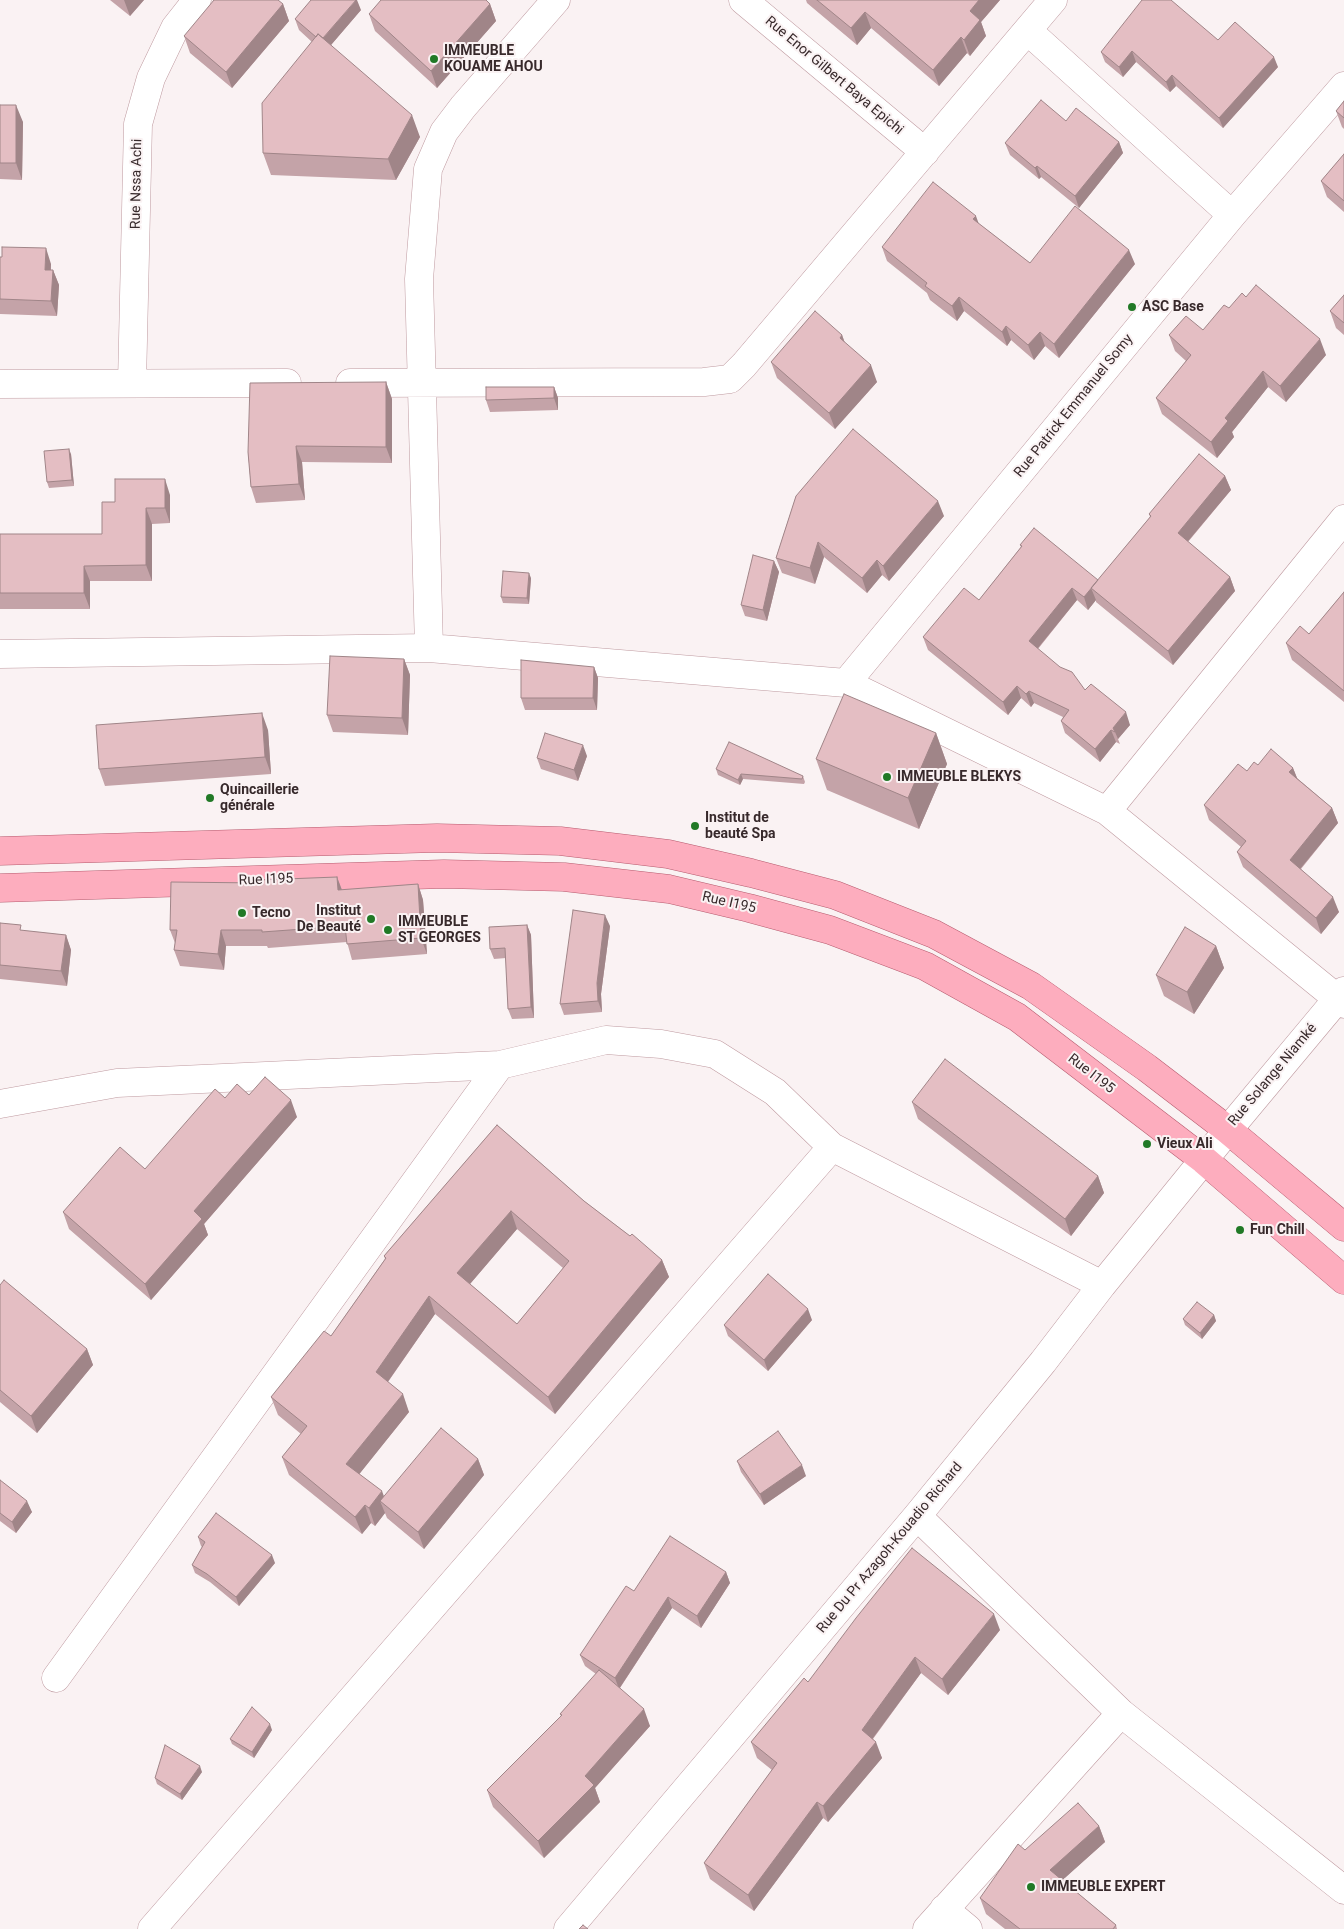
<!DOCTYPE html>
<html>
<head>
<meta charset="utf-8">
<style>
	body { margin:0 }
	canvas { display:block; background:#faf2f3 }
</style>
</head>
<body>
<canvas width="1344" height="1929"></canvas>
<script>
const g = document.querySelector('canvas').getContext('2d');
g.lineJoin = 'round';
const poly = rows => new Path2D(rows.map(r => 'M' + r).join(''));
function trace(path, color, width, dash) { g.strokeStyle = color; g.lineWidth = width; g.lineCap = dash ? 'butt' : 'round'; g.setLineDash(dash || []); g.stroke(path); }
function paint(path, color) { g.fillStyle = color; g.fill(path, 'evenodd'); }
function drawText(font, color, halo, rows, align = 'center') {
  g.font = font + ' Roboto,sans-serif'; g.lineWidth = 4; g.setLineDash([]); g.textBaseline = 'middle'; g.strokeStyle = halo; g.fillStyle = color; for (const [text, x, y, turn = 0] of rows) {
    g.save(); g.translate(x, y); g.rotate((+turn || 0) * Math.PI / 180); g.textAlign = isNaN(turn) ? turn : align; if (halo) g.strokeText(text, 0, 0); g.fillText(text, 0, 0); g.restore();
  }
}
const minor = poly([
	[743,0,925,152],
	[1028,31,1232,215],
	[132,383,138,124,151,78,175,28,197,0],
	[350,383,704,382,730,379,744,365,1053,0],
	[0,384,287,383],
	[429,648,419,279,428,169,444,132,463,107,556,0],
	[0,654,429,648,846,683,1107,811,1344,1004],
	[846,683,1232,215,1344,86],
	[1107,811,1344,519],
	[0,1104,117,1083,500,1065,606,1040,661,1044,715,1054,775,1092,832,1147,1102,1285],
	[917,1516,1121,1713],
	[56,1678,500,1065],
	[944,1909,968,1929],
	[152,1929,832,1147],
	[568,1929,917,1516,1043,1362,1102,1285,1228,1130,1344,991],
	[927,1929,1121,1713,1344,1890]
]);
const major = poly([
	[0,851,437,838,560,841,668,854,751,873,835,895,934,934,1031,986,1147,1068,1228,1130,1344,1227],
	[0,888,444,874,564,877,669,889,749,908,830,930,925,966,1017,1017,1204,1160,1344,1280]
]);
trace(minor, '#bf9aa0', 29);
trace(major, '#b65c6f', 29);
trace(minor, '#fff', 28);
trace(major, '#fdadbe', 28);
paint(poly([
	[110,0,144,0,130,16],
	[806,0,1000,0,981,22,986,36,970,56,967,53,939,86,871,28,857,45,807,3],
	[283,4,289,21,232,88,190,53,184,36],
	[490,4,496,21,437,88,375,31,369,14],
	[361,10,331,45,420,137,396,180,271,175,263,153,312,42,299,30,295,19],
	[1218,40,1278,67,1223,128,1176,86,1170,92,1136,62,1123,77,1105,62,1101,52],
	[1344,101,1344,129,1342,127,1336,111],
	[0,105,23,122,22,180,0,179],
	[1066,121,1119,142,1123,153,1079,208,1041,177,1039,179,1010,155,1005,143],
	[1344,154,1344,212,1327,197,1321,181],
	[978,223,1030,263,1135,264,1059,358,1045,346,1034,360,1011,340,1007,346,964,311,957,321,930,300,927,293,887,261,882,247],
	[0,257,51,264,51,270,53,270,59,285,57,316,0,314,0,330],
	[1344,295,1344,335,1336,328,1330,311],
	[1246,297,1326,355,1286,402,1268,387,1232,432,1234,437,1217,458,1162,414,1156,398,1186,361,1175,351,1169,335,1203,330,1229,308],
	[842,335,845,343,877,382,835,429,777,378,771,362],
	[386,382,392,399,392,463,302,462,305,500,256,503,251,487,248,452],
	[554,387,558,398,558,410,490,412,486,400],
	[71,454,74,486,49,488,47,482],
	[1225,476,1231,490,1188,542,1230,577,1235,591,1173,665,1096,602,1096,600,1088,610,1077,600,1038,649,1085,690,1130,725,1118,739,1120,744,1116,742,1100,762,1065,733,1061,721,1063,717,1034,703,1031,707,1021,698,1008,715,928,650,923,637,979,600,1021,547,1020,545,1098,580,1150,517,1149,514],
	[170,495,170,523,152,524,152,581,90,581,90,609,0,609,0,534,102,534,115,502],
	[796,496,944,516,889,581,882,575,867,593,824,557,815,584,782,573,776,558],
	[774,561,779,572,767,621,745,616,741,605],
	[531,578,529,604,503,603,501,597],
	[1344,592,1344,702,1292,660,1286,643,1309,634],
	[404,659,410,675,408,735,333,732,327,715],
	[594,667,598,678,597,710,525,710,521,698],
	[268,730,271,774,105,786,99,769],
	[936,733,947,764,919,829,827,790,816,759],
	[587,756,578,781,541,769,537,758],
	[1258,765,1293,768,1297,778,1332,808,1338,823,1301,869,1339,912,1321,934,1243,867,1237,852,1241,847,1209,820,1204,805,1247,771],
	[716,769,803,776,805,782,804,784,743,779,740,785,718,775],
	[337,877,342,890,418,884,423,900,427,954,352,960,347,942,268,948,267,946,226,946,224,970,180,966,174,950,175,943,170,930,259,883],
	[0,923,23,931,66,935,71,950,67,986,0,979],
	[527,925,531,935,534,1018,512,1019,508,1009,506,958,494,959,490,949],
	[610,926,601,994,602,1012,564,1015,560,1004],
	[1216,946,1224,968,1194,1014,1164,996,1156,975],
	[249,1095,297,1117,204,1224,208,1235,151,1300,69,1229,63,1212,145,1169,225,1098],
	[912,1102,1098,1176,1104,1193,1071,1236,918,1119],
	[497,1125,584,1201,630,1236,662,1260,669,1277,555,1414,435,1314,388,1382,409,1412,359,1474,384,1497,478,1459,484,1475,424,1549,387,1518,385,1513,375,1526,371,1523,362,1534,289,1475,282,1457,301,1434,278,1415,271,1397,331,1336,385,1259,384,1256],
	[517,1229,563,1268,517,1324,470,1284],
	[0,1285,87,1349,93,1365,37,1433,0,1402],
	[1214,1315,1216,1321,1202,1339,1185,1325,1183,1319],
	[812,1320,768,1371,728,1336,724,1325],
	[737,1461,806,1476,764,1505,741,1472],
	[0,1480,32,1512,16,1533,0,1521],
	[198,1537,275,1563,239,1606,210,1582,195,1573,192,1565,202,1547,201,1546],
	[726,1572,730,1583,701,1628,672,1608,620,1688,650,1726,595,1788,600,1802,544,1858,493,1807,487,1790,561,1716,560,1714,596,1674,585,1666,580,1655,634,1591],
	[1000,1630,948,1695,921,1673,873,1739,882,1758,828,1822,823,1818,754,1911,710,1879,704,1863,772,1770,757,1758,751,1742,808,1682],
	[272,1730,254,1758,232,1744,230,1739],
	[202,1772,182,1800,157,1784,155,1778],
	[1099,1826,1105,1842,1062,1880,1116,1925,1117,1929,1005,1929,986,1914,980,1898,1025,1850]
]), '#c4a3a8');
paint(poly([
	[124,0,144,0,130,16],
	[356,0,357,0,361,10,325,52,321,41],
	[979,0,1000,0,981,22,986,36,970,56,964,40,970,11],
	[283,4,289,21,232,88,226,72],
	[490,4,496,21,437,88,431,71],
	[865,12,871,28,857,45,851,28],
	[961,37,967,53,939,86,933,70],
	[1132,51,1136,62,1123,77,1119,67],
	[1274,57,1278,67,1223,128,1219,118],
	[1172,75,1176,86,1170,92,1166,82],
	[16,105,23,122,22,180,16,163],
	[412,115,420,137,396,180,388,159],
	[1119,142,1123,153,1079,208,1075,196],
	[1037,166,1041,177,1039,179,1035,168],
	[976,216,981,230,973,219],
	[46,248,51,264,50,285,45,270],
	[1129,250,1135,264,1059,358,1054,344],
	[53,270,59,285,57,316,51,301],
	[959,297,964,311,957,321,952,306],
	[1006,326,1011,340,1007,346,1002,332],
	[1040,332,1045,346,1034,360,1028,345],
	[842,335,848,352,840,338],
	[1320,339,1326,355,1286,402,1280,386],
	[871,365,877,382,835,429,829,413],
	[1263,371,1268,387,1232,432,1234,437,1217,458,1211,442,1225,418],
	[386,382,392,399,392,463,386,447],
	[554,387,558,398,558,410,554,398],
	[296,446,302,462,305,500,299,484],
	[69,449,71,454,74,486,72,480],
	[1225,476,1231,490,1183,547,1178,533],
	[165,479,170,495,170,523,165,508],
	[938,501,944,516,889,581,883,566],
	[146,508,152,524,152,581,146,565],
	[818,542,824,557,815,584,810,568],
	[877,560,882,575,867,593,862,578],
	[774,561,779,572,767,621,763,610],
	[84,566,90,581,90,609,84,593],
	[529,573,531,578,529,604,527,598],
	[1230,577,1235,591,1173,665,1168,651],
	[1098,580,1091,588,1096,600,1088,610,1084,597],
	[1072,588,1077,600,1033,654,1029,641],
	[404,659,410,675,408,735,402,718],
	[594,667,598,678,597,710,593,698],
	[1017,686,1021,698,1008,715,1003,702],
	[1029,691,1034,703,1031,707,1026,694],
	[1126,712,1130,725,1118,739,1115,732,1113,728],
	[262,713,268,730,271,774,265,757],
	[1111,730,1116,742,1100,762,1095,749],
	[936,733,947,764,919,829,908,798],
	[583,745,587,756,578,781,574,770],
	[1293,768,1299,783,1289,772],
	[741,774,743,779,740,785,738,780],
	[1332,808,1338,823,1295,875,1290,860],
	[337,877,343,893,338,890],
	[418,884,423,900,427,954,421,938],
	[1333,897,1339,912,1321,934,1316,918],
	[605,915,610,926,601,994,602,1012,598,1001,597,983],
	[527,925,531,935,534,1018,531,1007],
	[221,930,226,946,224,970,218,954],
	[66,935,71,950,67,986,61,971],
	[1216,946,1224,968,1194,1014,1187,992],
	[291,1100,297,1117,204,1224,208,1235,151,1300,145,1284,194,1211],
	[1098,1176,1104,1193,1071,1236,1065,1219],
	[511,1211,517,1229,464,1291,457,1273],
	[662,1260,669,1277,555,1414,548,1397],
	[429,1296,435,1314,382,1390,376,1372],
	[808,1309,812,1320,768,1371,764,1360],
	[1214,1315,1216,1321,1202,1339,1200,1333],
	[87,1349,93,1365,37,1433,31,1416],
	[403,1394,409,1412,353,1482,346,1464],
	[478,1459,484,1475,424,1549,418,1532],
	[802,1465,806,1476,764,1505,760,1494],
	[382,1491,388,1507,380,1501,385,1513,375,1526,369,1508],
	[27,1501,32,1512,16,1533,12,1522],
	[365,1505,371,1523,362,1534,355,1517],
	[272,1555,275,1563,239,1606,236,1597],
	[726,1572,730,1583,701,1628,697,1616],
	[668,1597,672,1608,619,1689,615,1678],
	[994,1614,1000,1630,948,1695,942,1679],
	[915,1657,921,1673,867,1746,862,1730],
	[644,1709,650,1726,595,1788,600,1802,544,1858,538,1841,585,1776],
	[270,1724,272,1730,254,1758,252,1752],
	[876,1742,882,1758,828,1822,823,1806],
	[200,1766,202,1772,182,1800,180,1794],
	[817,1802,823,1818,754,1911,748,1895],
	[1099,1826,1105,1842,1056,1886,1050,1870]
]), '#a08588');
const building = poly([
	[214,0,278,0,283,4,226,72,184,36,214,0],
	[311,0,356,0,323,38,318,34,316,37,295,19,311,0],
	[381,0,486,0,490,4,431,71,369,14,381,0],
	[817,0,979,0,970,11,980,20,964,40,961,37,933,70,865,12,851,28,817,0],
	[1142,0,1171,0,1218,40,1235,22,1274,57,1219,118,1172,75,1166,82,1132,51,1119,67,1101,52,1142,0],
	[318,34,412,115,388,159,263,153,262,103,318,34],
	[1041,100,1066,121,1076,108,1119,142,1075,196,1037,166,1035,168,1005,143,1041,100],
	[1344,101,1344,118,1336,111,1344,101],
	[0,105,16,105,16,163,0,163,0,105],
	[1344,154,1344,201,1321,181,1344,154],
	[933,182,976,216,973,219,1030,263,1075,206,1129,250,1054,344,1040,332,1028,345,1006,326,1002,332,959,297,952,306,925,286,927,283,882,247,933,182],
	[2,247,46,248,45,270,53,270,51,301,0,299,0,257,2,257,2,247],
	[1256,285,1320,339,1280,386,1263,371,1225,418,1228,421,1211,442,1156,398,1191,355,1169,335,1186,316,1203,330,1224,305,1229,308,1242,293,1246,297,1256,285],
	[1344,295,1344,323,1330,311,1344,295],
	[815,311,842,335,840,338,871,365,829,413,771,362,815,311],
	[386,382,386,447,296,446,299,484,251,487,248,452,250,383,386,382],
	[486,387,554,387,554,398,486,400,486,387],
	[853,429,938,501,883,566,877,560,862,578,818,542,810,568,776,558,796,496,853,429],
	[69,449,72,480,47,482,44,451,69,449],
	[1199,454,1225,476,1178,533,1230,577,1168,651,1091,588,1151,516,1149,514,1199,454],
	[115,479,165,479,165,508,146,508,146,565,84,566,84,593,0,593,0,534,102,534,102,502,115,502,115,479],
	[1034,528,1098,580,1084,597,1072,588,1029,641,1060,667,1072,672,1085,690,1091,684,1126,712,1113,728,1115,732,1111,730,1095,749,1061,721,1069,710,1029,691,1026,694,1017,686,1003,702,923,637,964,588,979,600,1022,546,1020,545,1034,528],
	[753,555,774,561,763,610,741,605,753,555],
	[503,571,529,573,527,598,501,597,503,571],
	[1344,592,1344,691,1286,643,1300,626,1309,634,1344,592],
	[330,656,404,659,402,718,327,715,330,656],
	[521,660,594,667,593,698,521,698,521,660],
	[844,694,936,733,908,798,816,759,844,694],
	[262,713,265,757,99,769,96,725,262,713],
	[545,733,583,745,574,770,537,758,545,733],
	[729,742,803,776,802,779,741,774,738,780,716,769,729,742],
	[1271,749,1293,768,1289,772,1332,808,1290,860,1333,897,1316,918,1237,852,1246,841,1204,805,1238,764,1247,771,1254,762,1258,765,1271,749],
	[337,877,338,890,418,884,421,938,347,944,345,926,262,932,262,930,221,930,218,954,174,950,177,930,170,930,171,882,259,883,259,880,337,877],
	[573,910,605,915,597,983,598,1001,560,1004,573,910],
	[0,923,21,925,20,930,66,935,61,971,0,965,0,923],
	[527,925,531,1007,508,1009,505,948,490,949,489,927,527,925],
	[1185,927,1216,946,1187,992,1156,975,1185,927],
	[945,1059,1098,1176,1065,1219,912,1102,945,1059],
	[265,1077,291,1100,194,1211,202,1219,145,1284,63,1212,120,1147,145,1169,215,1089,225,1098,237,1084,249,1095,265,1077],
	[497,1125,584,1201,630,1236,632,1234,662,1260,548,1397,429,1296,376,1372,403,1394,346,1464,382,1491,369,1508,365,1505,355,1517,282,1457,307,1426,271,1397,324,1331,331,1336,386,1258,384,1256,497,1125],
	[511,1211,569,1261,517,1324,457,1273,511,1211],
	[768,1274,808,1309,764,1360,724,1325,768,1274],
	[4,1280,87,1349,31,1416,0,1390,0,1285,4,1280],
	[1197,1302,1214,1315,1200,1333,1183,1319,1197,1302],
	[441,1428,478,1459,418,1532,380,1501,441,1428],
	[778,1431,802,1465,760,1494,737,1461,778,1431],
	[0,1480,27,1501,12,1522,0,1513,0,1480],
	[216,1513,272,1555,236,1597,207,1574,192,1565,205,1542,198,1537,216,1513],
	[670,1536,726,1572,697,1616,668,1597,615,1678,580,1655,626,1586,634,1591,670,1536],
	[912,1548,994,1614,942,1679,915,1657,862,1730,876,1742,823,1806,817,1802,748,1895,704,1863,777,1763,751,1742,804,1678,808,1682,856,1618,912,1548],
	[599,1670,644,1709,585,1776,594,1785,538,1841,487,1790,562,1715,560,1714,599,1670],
	[252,1707,270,1724,252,1752,230,1739,252,1707],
	[165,1745,200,1766,180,1794,155,1778,165,1745],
	[1078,1803,1099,1826,1050,1870,1116,1925,1113,1929,1020,1929,980,1898,1018,1844,1025,1850,1078,1803],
	[583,1925,588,1929,579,1929,583,1925]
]);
paint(building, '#e4bec3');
trace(building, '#a08588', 1);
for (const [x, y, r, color] of [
	[434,59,5,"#217926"],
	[1132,307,5,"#217926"],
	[887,777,5,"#217926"],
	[210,798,5,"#217926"],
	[695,826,5,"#217926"],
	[242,913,5,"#217926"],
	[371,919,5,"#217926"],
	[388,930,5,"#217926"],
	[1147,1144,5,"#217926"],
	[1240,1230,5,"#217926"],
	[1031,1887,5,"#217926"]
]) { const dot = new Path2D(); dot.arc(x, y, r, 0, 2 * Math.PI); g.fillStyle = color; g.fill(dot); trace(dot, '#faf2f3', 2); }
drawText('bold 14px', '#37292b', '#faf2f3', [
	["IMMEUBLE",444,51],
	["KOUAME AHOU",444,67],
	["ASC Base",1142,307],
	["IMMEUBLE BLEKYS",897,777],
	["Quincaillerie",220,790],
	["générale",220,806],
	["Institut de",705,818],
	["beauté Spa",705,834],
	["Institut",361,911,"right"],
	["De Beauté",361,927,"right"],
	["Tecno",252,913],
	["IMMEUBLE",398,922],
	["ST GEORGES",398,938],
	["Vieux Ali",1157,1144],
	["Fun Chill",1250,1230],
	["IMMEUBLE EXPERT",1041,1887]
], 'left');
drawText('14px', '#37292b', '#faf2f3', [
	["Rue Enor Gilbert Baya Epichi",834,76,40],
	["Rue Nssa Achi",137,184,-89],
	["Rue Patrick Emmanuel Somy",1074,406,-51],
	["Rue I195",266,880,-2],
	["Rue I195",729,903,13],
	["Rue I195",1091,1074,38],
	["Rue Solange Niamké",1273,1075,-50],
	["Rue Du Pr Azagoh-Kouadio Richard",890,1548,-50]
]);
</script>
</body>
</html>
